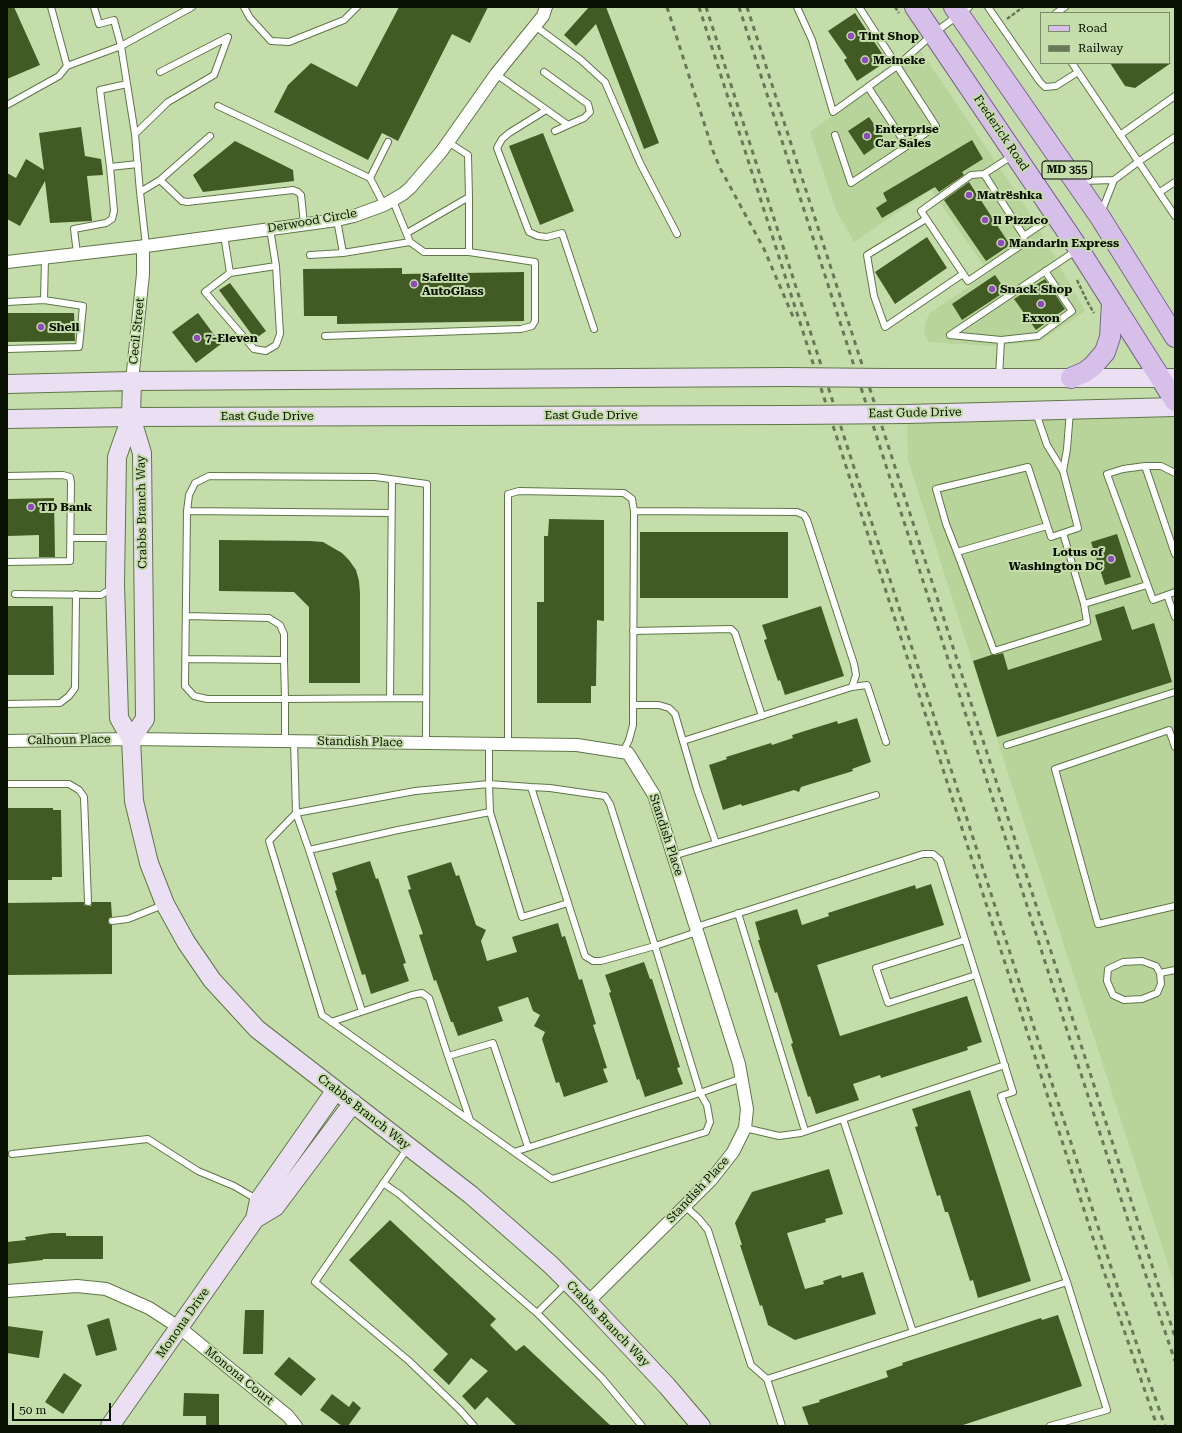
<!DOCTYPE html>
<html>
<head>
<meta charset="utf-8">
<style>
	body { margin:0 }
	#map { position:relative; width:1182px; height:1433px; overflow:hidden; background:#c5ddab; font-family:"Roboto Serif",serif }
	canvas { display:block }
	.frame { position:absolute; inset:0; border:8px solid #091102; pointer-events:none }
	.legend { position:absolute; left:1040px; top:12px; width:130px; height:52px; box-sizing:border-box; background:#c5ddab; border:1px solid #7a8b67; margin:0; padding:5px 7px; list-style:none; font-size:12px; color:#091102 }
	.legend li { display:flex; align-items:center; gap:8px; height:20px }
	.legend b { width:20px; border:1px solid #7a8b67 }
	.scale { position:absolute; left:12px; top:1403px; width:99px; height:18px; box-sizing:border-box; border:2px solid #091102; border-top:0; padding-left:5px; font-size:12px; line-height:14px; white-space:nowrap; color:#091102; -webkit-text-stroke:3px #c5ddab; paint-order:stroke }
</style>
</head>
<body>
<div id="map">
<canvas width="1182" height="1433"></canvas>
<div class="frame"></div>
<ul class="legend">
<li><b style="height:5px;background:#d6bfe8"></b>Road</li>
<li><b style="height:5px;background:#687858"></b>Railway</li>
</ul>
<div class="scale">50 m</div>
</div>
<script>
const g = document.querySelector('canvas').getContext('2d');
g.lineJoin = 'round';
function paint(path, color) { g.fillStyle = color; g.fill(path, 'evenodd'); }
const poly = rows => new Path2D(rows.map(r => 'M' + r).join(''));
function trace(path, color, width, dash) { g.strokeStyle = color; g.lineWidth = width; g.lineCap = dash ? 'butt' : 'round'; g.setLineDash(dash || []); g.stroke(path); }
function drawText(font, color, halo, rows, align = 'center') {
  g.font = font + ' "Roboto Serif",serif'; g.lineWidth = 4; g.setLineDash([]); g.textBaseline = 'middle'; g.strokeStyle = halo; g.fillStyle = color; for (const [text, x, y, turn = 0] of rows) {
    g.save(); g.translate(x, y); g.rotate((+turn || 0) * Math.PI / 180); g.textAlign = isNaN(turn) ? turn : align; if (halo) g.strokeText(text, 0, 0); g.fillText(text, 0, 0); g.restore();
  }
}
paint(poly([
	[921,51,1032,216,1085,311,1039,342,990,346,929,342,924,334,925,323,930,313,989,273,931,190,854,242,836,210,810,132],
	[1175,407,1175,1286,1016,798,908,460,907,414]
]), '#b8d49b');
paint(poly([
	[7,7,14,7,40,65,7,79],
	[399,7,488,7,470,43,452,34,398,141,382,133,368,160,274,112,288,85,311,63,357,87],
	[589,7,606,7,659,143,644,149,596,24,576,46,564,35],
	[855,13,887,61,857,81,844,60,847,58,828,31],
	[1110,63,1171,63,1135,88,1125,86],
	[869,117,885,140,864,155,848,131],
	[81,127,85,156,101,159,103,175,87,176,92,221,50,223,45,181,20,226,7,219,7,173,16,178,26,159,44,170,39,133],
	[543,133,574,211,540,225,509,146],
	[972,140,983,159,962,172,964,175,939,192,935,187,882,218,876,208,887,201,883,193],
	[235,141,293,170,294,181,203,192,193,175],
	[969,182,1010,245,986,261,944,200],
	[927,237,947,268,895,304,875,272],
	[402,268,402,274,524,272,524,321,337,324,337,316,304,316,303,269],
	[995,275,1006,291,962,320,952,304],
	[1045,279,1065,309,1036,330,1014,299],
	[230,283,266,331,255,339,219,290],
	[7,313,74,313,75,341,7,342],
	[198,313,221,344,196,363,172,332],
	[54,498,55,557,39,557,39,535,8,536,8,499],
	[549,519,604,520,604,621,597,620,596,686,591,686,591,703,537,703,537,602,544,602,544,536,548,536],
	[640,532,788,532,788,598,640,598],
	[1117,534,1131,577,1105,585,1091,542],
	[219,540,310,541,323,542,342,553,349,560,356,570,359,581,360,593,360,683,309,683,309,607,294,592,219,591],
	[7,606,53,606,54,675,7,675],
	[821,606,844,676,785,695,780,680,778,681,764,640,767,639,762,625],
	[1124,606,1132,630,1154,623,1172,682,997,737,973,661,991,655,995,655,1003,653,1008,670,1102,640,1095,615],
	[857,718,871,762,852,769,853,771,801,787,799,792,794,790,742,806,741,804,723,810,709,765,727,759,726,757,771,743,772,745,793,738,792,735,837,721,838,724],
	[7,808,53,808,53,810,61,810,62,877,52,877,52,880,7,880],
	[370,861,376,879,378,878,406,963,403,964,409,981,371,994,365,974,362,975,335,891,337,890,332,873],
	[451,862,456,876,459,875,476,925,486,930,481,941,487,961,517,952,512,937,558,923,562,937,565,936,579,980,582,979,596,1024,593,1025,607,1068,603,1069,608,1082,564,1097,559,1082,556,1083,542,1039,545,1032,534,1026,540,1015,533,1011,528,997,498,1007,503,1021,458,1036,453,1022,451,1022,436,980,434,981,419,935,423,934,408,890,411,889,407,876],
	[931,884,944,925,817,965,840,1036,967,996,982,1042,967,1047,968,1050,881,1078,880,1075,853,1084,859,1100,816,1114,810,1096,808,1097,791,1044,793,1043,777,992,775,993,758,940,760,940,755,922,797,909,802,925,829,916,828,913,915,885,916,889],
	[84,902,84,905,88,906,91,906,92,902,111,902,112,917,109,918,108,921,109,924,112,925,112,974,7,975,7,903],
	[644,962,650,979,652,979,680,1067,677,1068,683,1084,645,1097,639,1079,637,1080,609,993,611,992,605,975],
	[970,1090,1031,1281,978,1298,973,1280,970,1281,948,1212,945,1212,940,1195,937,1196,915,1127,918,1126,912,1109],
	[829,1169,843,1214,825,1219,826,1222,787,1233,805,1289,824,1284,823,1281,841,1275,842,1278,863,1272,876,1314,795,1340,768,1325,762,1305,760,1306,740,1245,742,1245,735,1223,752,1192],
	[390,1220,496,1319,490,1325,516,1351,524,1345,611,1426,517,1426,487,1397,475,1410,462,1396,488,1371,471,1358,449,1385,433,1370,448,1354,349,1260],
	[51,1233,66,1233,66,1236,103,1236,103,1259,43,1259,43,1260,7,1264,7,1242,26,1240,25,1237],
	[245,1310,264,1310,263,1354,243,1354],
	[1058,1315,1082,1386,960,1426,809,1426,802,1407,820,1402,819,1400,888,1377,886,1371,903,1365,902,1363,1041,1318,1042,1320],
	[109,1318,117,1350,96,1356,87,1325],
	[7,1326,43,1331,39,1358,7,1353],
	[289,1357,316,1379,301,1396,274,1374],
	[64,1373,82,1385,63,1414,45,1402],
	[184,1393,219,1394,219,1426,206,1426,206,1416,183,1416],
	[332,1394,349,1407,353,1401,361,1408,348,1426,342,1426,320,1410]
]), '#425a24');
const lane = poly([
	[51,7,67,66,121,46,114,20,99,24,94,7],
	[244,7,250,18,271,41,289,42,344,20,357,7],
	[797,7,812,40,833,112,897,66,933,34,969,7],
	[859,7,936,126,907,146,868,87],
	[988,7,1040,82,1045,87,1056,86,1078,72],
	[1056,13,1065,7],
	[535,26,581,60,605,82,640,163,677,234],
	[1072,63,1175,216],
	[496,74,568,125,584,118,590,112,588,104,544,72],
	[127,84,121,46,192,7],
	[7,105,59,76,67,66],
	[218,106,370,178],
	[546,110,509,133,502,139,497,148,529,232,538,236,547,237,562,233,594,329],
	[555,131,568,125],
	[835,135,851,183,907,146],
	[1120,135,1175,96],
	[1012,156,984,174,1024,236,1054,216],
	[110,167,100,90,127,84,135,134],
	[984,174,971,175,921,211,968,281,1023,244,1024,236],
	[160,180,210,136],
	[1080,181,1114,180,1138,162,1175,137],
	[140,192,135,134,168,102,214,75,228,37,160,72],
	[1160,192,1175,182],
	[384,205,370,178,388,142],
	[1101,213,1114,180],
	[926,219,867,255,874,296,885,327,963,274],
	[337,220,343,253],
	[407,233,469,197,468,155,448,142],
	[224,235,230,273,205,292,254,349,266,351,276,345,280,334,276,266,270,229],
	[146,246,140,192,160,180,182,201,187,202,293,190,298,192,301,195,304,224],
	[469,252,469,197],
	[77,254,74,229,106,223,112,219,114,211,110,167,138,164],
	[310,255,343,253,410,242],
	[230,273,276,266],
	[44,300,45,258],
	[7,302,44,300,83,306,79,347,7,349],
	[950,335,1077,250],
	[950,335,1001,340,999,377],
	[325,336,521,329,532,326,535,321,535,262,469,252,424,252,410,242,393,201],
	[1001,340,1038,336,1072,311,1045,271],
	[1036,413,1047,445,1063,471,1078,528,1063,533,1084,604,1147,585],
	[1145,466,1161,466,1175,473],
	[1063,471,1067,449,1070,411],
	[7,476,63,475,70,477,71,483,70,561,7,562],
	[187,511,391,513],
	[1047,526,957,552,994,651,1087,622,1084,604],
	[71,538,114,538],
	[957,552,946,524,936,489,1028,467,1051,537,1063,533],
	[1175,554,1145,466,1123,469,1107,474,1153,600,1175,592],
	[15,594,101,595,112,588],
	[1167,595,1175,617],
	[186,616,269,618,280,625,284,634,284,660],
	[633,631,731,629,735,633,762,716],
	[186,659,284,660,285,699,426,698],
	[390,698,392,480],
	[7,704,60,703,69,696,75,688,76,594],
	[633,705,634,511,797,512,804,515,807,520,854,664,856,675,852,687],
	[285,741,285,699,207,699,194,696,185,686,187,511,189,495,195,483,209,476,375,477,427,484,426,743],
	[294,741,296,813,269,841,322,1015,514,1152,700,1093,742,1078],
	[683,741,852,687,867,685,886,742],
	[489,743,489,784,531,787,585,956,593,961,601,961,655,946,610,804,605,796,550,788,531,787],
	[508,744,508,494,519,491,624,493,632,499,634,511],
	[1007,745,1175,692],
	[1175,747,1169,730,1055,769,1098,924,1175,906],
	[623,752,629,740,633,725,633,705,659,705,669,708,675,714,697,789,716,843],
	[7,784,69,784,79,790,84,797,88,902],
	[490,812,398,830,309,850,296,813,415,791,489,784,490,812,522,917,568,903],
	[309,850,362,1011],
	[673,856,876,795],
	[738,913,805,1131],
	[112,921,128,919,163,905],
	[696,927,923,854,933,854,940,860,1013,1092,1001,1096,1067,1282,1107,1410,1050,1426],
	[965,940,876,968,888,1003,976,975],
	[1142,961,1156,966,1160,973,1161,984,1157,993,1142,999,1124,1000,1113,995,1107,981,1108,969,1123,962,1142,961],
	[1160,973,1175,970],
	[331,1022,412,995,422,993,429,998,448,1056],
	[843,1119,913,1332],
	[470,1120,448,1056,493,1043,528,1147],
	[745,1128,779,1136,801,1133,1005,1065],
	[407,1149,315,1282,409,1361,460,1410,474,1426],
	[514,1152,552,1179,706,1132,710,1122,707,1105,700,1093,655,946,697,932],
	[12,1154,148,1139,198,1171,234,1186,258,1200],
	[383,1183,399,1194,537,1313,602,1378,642,1426],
	[685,1206,699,1219,708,1230,751,1365,767,1379],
	[537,1313,566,1284],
	[782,1426,767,1379,1067,1282]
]);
const street = poly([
	[7,262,146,246,337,220,354,216,384,205,403,194,410,188,441,152,496,74,543,16,546,7],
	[132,381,143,274,143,246],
	[7,741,131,739,577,745,628,753,654,795,739,1064,747,1109,745,1128,733,1152,711,1180,588,1302],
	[7,1291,77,1286,106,1289,149,1308,180,1328,288,1416,296,1426]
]);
const secondary = poly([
	[887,378,1175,378],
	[7,384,132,381,787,377],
	[907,414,1175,407],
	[131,417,117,457,115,584,119,718,131,739,134,801,149,863,165,904,186,942,212,980,257,1029,471,1195,551,1265,588,1302,667,1386,701,1426],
	[7,419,131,417,790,415],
	[131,739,145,719,142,453,131,417,132,381],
	[255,1219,259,1200,336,1090],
	[110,1426,255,1219,275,1207,353,1103]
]);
const primary = poly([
	[915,7,1076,245,1175,401],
	[954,7,1100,217,1175,337],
	[1071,378,1085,372,1093,366,1105,352,1110,337,1112,303]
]);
trace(lane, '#607648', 8);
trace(street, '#607648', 14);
trace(secondary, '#607648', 20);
trace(primary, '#7c678d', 22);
trace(poly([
	[895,7,899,13],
	[1007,19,1023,7],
	[1077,280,1088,303,1094,313]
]), '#687857', 2.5, [4, 2]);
trace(lane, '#fff', 6);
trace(street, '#fff', 12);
trace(secondary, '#eadff3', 18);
trace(primary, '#d6bfe8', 20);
trace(poly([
	[667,7,713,151,720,168,764,249,794,319],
	[699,7,1102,1266,1157,1426],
	[706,7,1110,1264,1144,1366,1165,1426],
	[739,7,1139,1255,1175,1361],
	[747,7,1175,1337]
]), '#687858', 3, [5, 5]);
const secondaryBridge = poly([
	[787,377,887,378],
	[790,415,907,414]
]);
trace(secondaryBridge, '#607648', 20, []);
trace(secondaryBridge, '#eadff3', 18);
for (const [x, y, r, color] of [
	[851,36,4,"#8f4abe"],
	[865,60,4,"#8f4abe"],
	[867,136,4,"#8f4abe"],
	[969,195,4,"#8f4abe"],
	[985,220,4,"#8f4abe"],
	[1001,243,4,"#8f4abe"],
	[414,284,4,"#8f4abe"],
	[992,289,4,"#8f4abe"],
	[1041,304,4,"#8f4abe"],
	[41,327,4,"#8f4abe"],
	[197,338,4,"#8f4abe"],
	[31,507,4,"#8f4abe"],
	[1111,559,4,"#8f4abe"]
]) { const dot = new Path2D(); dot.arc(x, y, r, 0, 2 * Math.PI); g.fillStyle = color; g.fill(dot); trace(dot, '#c5ddab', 1.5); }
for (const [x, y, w] of [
	[1067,170,50]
]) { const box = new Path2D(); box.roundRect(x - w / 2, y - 9, w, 18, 3); g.fillStyle = '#c5ddab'; g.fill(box); trace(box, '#091102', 1); }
drawText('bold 11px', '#091102', null, [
	["MD 355",1067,170]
]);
drawText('bold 12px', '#091102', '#c5ddab', [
	["Tint Shop",859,36],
	["Meineke",873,60],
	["Enterprise",875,129],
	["Car Sales",875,143],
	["Matrëshka",977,195],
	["Il Pizzico",993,220],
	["Mandarin Express",1009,243],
	["Safelite",422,277],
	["AutoGlass",422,291],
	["Snack Shop",1000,289],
	["Exxon",1041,318,"center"],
	["Shell",49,327],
	["7-Eleven",205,338],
	["TD Bank",39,507],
	["Lotus of",1103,552,"right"],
	["Washington DC",1103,566,"right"]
], 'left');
drawText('12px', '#091102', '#c5ddab', [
	["Frederick Road",1001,133,56],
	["Derwood Circle",312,221,-10],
	["Cecil Street",137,331,-84],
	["East Gude Drive",915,413,-1],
	["East Gude Drive",591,415],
	["East Gude Drive",267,416],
	["Crabbs Branch Way",142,512,-91],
	["Calhoun Place",69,740,-1],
	["Standish Place",360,742,1],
	["Standish Place",666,835,72],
	["Crabbs Branch Way",364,1112,38],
	["Standish Place",698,1190,-47],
	["Monona Drive",183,1323,-55],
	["Crabbs Branch Way",608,1324,46],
	["Monona Court",239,1376,39]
]);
</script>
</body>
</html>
